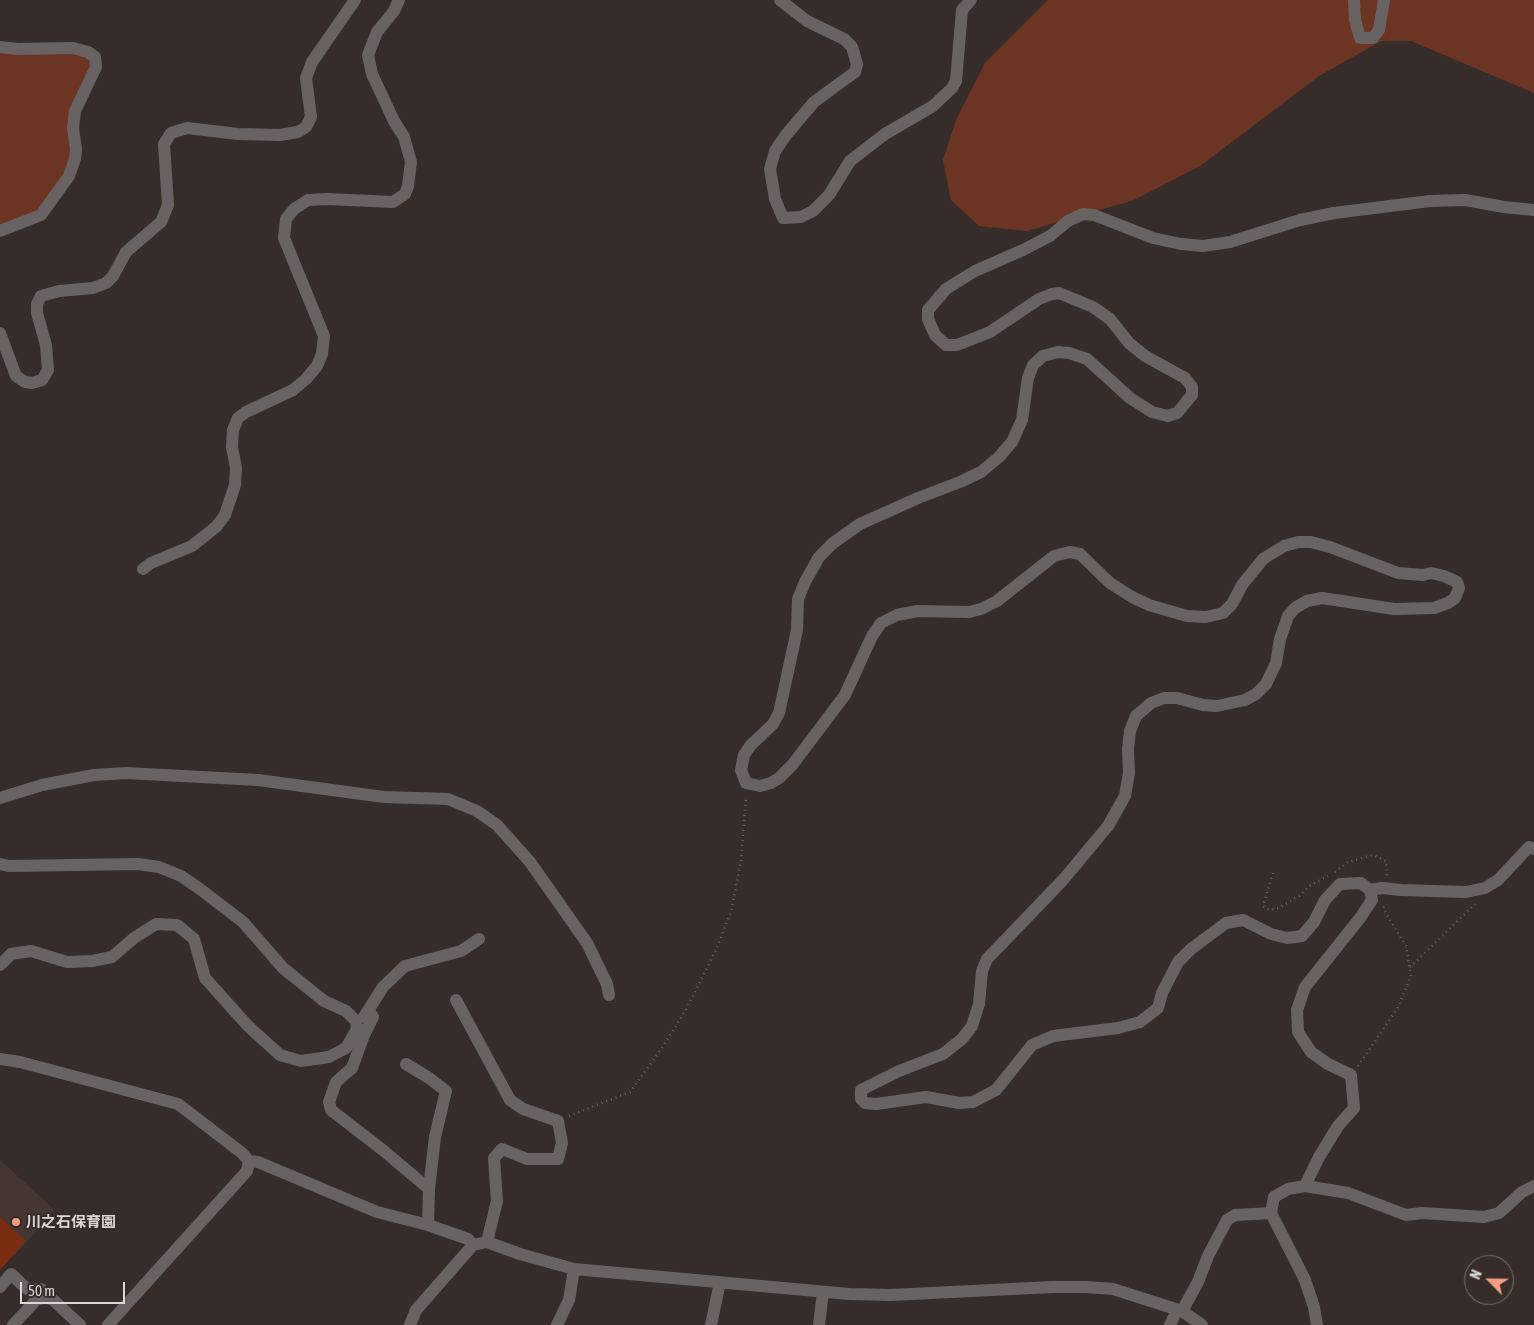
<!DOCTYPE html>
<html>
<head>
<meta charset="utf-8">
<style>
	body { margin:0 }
	#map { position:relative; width:1534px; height:1325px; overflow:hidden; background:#362d2a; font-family:"Asap Condensed",sans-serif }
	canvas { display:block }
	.north { position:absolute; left:1464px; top:1255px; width:50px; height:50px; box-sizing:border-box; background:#362d2a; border:1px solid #78716e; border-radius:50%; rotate:293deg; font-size:14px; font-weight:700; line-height:20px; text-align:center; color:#dcd6d4 }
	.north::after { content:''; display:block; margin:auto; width:18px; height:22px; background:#f39f84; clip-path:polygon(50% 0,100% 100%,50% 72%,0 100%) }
	.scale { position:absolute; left:20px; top:1282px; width:105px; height:22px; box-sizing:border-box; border:2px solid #dcd6d4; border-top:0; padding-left:6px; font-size:15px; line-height:18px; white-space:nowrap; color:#dcd6d4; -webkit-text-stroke:4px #362d2a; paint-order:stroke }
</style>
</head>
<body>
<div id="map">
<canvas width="1534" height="1325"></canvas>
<div class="north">N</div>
<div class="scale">50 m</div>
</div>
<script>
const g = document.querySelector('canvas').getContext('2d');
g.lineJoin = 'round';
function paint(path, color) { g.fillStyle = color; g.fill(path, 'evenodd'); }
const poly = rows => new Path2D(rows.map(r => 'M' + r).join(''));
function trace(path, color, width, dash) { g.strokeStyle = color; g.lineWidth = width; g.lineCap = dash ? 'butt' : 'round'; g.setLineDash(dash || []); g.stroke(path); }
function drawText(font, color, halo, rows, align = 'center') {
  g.font = font + ' "Asap Condensed","Noto Sans JP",sans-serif'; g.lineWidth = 4; g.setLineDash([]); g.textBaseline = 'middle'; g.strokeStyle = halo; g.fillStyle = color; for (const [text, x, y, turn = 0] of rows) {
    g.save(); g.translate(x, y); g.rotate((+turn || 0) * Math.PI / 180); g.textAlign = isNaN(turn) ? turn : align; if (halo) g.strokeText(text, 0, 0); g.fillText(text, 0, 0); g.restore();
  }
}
paint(poly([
	[0,1160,55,1210,14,1256,0,1245]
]), '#453631');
paint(poly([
	[1048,0,1534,0,1534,93,1411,41,1381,41,1319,76,1200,166,1134,200,1027,231,979,226,951,200,943,160,956,120,985,63],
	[0,47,73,48,95,57,75,111,75,159,41,215,0,231]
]), '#6c3523');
paint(poly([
	[0,1217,26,1241,0,1270]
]), '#7b2d12');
trace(poly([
	[1335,872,1348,862,1373,855,1386,861,1387,876],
	[1273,873,1263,906,1269,910,1279,908,1299,896,1311,885,1328,876],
	[1410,967,1475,904],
	[1358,1066,1397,1009,1411,976,1406,946,1384,910,1384,905],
	[569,1116,630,1092,662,1048,687,1008,715,952,731,912,741,861,746,796]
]), '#6c6462', 2.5, [1, 4]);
trace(poly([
	[780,0,807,21,844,39,852,47,857,64,855,72,814,102,786,135,775,151,770,169,775,199,783,218,801,217,813,211,829,195,850,161,885,134,933,106,952,88,956,81,962,10,971,0],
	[1354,0,1355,20,1360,38,1373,38,1379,30,1384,0],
	[0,47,18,49,73,48,88,52,95,57,96,67,75,111,73,128,76,149,75,159,69,176,41,215,0,231],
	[0,333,16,376,25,382,32,383,42,380,48,370,46,345,37,313,37,304,41,296,59,291,93,288,106,283,113,276,126,252,161,222,168,205,164,144,171,133,187,128,238,134,280,135,298,132,306,127,311,117,306,78,312,62,355,0],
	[143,569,151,563,192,546,217,526,225,515,235,485,236,468,232,447,233,430,238,418,246,412,293,390,306,379,317,366,322,354,324,336,284,238,286,219,294,209,308,200,327,199,393,202,405,194,408,186,411,162,404,137,394,121,372,74,368,55,377,32,394,11,399,0],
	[0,798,42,785,94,775,126,773,258,780,384,797,448,799,477,811,497,825,530,862,587,943,607,984,609,995],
	[0,864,9,866,138,864,159,867,181,876,200,889,243,922,283,968,324,1001,346,1011,356,1021,357,1029,346,1048,329,1057,301,1061,280,1055,248,1026,205,978,194,939,177,925,156,924,134,938,112,957,92,961,67,962,31,951,11,954,0,965],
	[1370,890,1382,888,1401,890,1466,892,1485,888,1498,880,1529,847,1534,849],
	[456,1000,510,1100,523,1109,558,1121,562,1143,558,1159,527,1159,502,1149,494,1158,497,1201,487,1242],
	[369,1011,373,1017,364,1035,352,1068,336,1082,329,1102,331,1110,384,1151,429,1189,435,1137,446,1091,429,1078,406,1064],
	[364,1017,383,987,405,966,461,951,479,939],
	[0,1059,20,1062,178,1104,242,1153,249,1161,258,1162,377,1212,428,1225,468,1239,473,1245],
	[1305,1186,1319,1157,1338,1126,1354,1108,1351,1075,1328,1064,1311,1052,1298,1032,1297,1010,1305,987,1360,918,1372,900,1370,890,1361,883,1340,884,1325,900,1314,922,1302,936,1287,938,1271,934,1243,920,1226,923,1191,949,1178,962,1162,993,1158,1008,1140,1022,1118,1028,1053,1036,1032,1045,996,1090,973,1102,959,1103,926,1097,876,1104,865,1103,861,1099,861,1090,899,1071,943,1054,962,1039,972,1026,979,1004,982,971,987,959,1063,880,1108,826,1125,796,1129,773,1128,749,1130,731,1136,716,1151,703,1164,698,1177,698,1203,705,1217,706,1245,700,1256,694,1266,684,1276,663,1280,639,1288,616,1295,608,1307,601,1322,598,1394,609,1434,608,1448,603,1455,598,1459,588,1457,582,1444,576,1431,573,1423,575,1398,573,1330,547,1311,542,1298,542,1284,546,1263,559,1242,585,1232,604,1223,613,1206,617,1187,616,1149,605,1132,597,1110,583,1080,554,1070,552,1054,556,997,601,981,609,969,612,918,611,897,615,881,623,872,636,845,695,793,764,779,778,771,783,760,786,746,783,741,770,744,755,750,746,773,724,779,713,797,630,798,599,805,582,819,557,833,543,860,524,918,498,960,482,981,472,999,457,1012,442,1022,420,1028,378,1033,365,1043,356,1058,352,1069,353,1087,359,1130,398,1152,412,1168,416,1177,413,1192,395,1192,387,1185,378,1145,356,1129,343,1110,319,1093,307,1059,293,1052,294,1039,299,990,332,957,345,946,345,935,335,928,319,928,310,946,289,975,271,1023,250,1050,236,1068,221,1083,214,1094,215,1153,238,1181,244,1203,246,1230,242,1300,220,1334,213,1430,201,1465,200,1504,207,1534,210],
	[428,1225,429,1189],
	[0,1287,11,1274,27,1289,41,1289,46,1298],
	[1182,1311,1198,1282,1208,1256,1227,1220,1235,1215,1271,1213],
	[13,1325,37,1299,46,1298,52,1299,80,1325],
	[108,1325,247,1171,249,1161],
	[410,1325,416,1310,473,1245,487,1242,520,1254,574,1269,849,1294,891,1295,1052,1287,1086,1287,1113,1289,1182,1311,1202,1325],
	[557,1325,569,1300,574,1269],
	[711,1325,720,1282],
	[819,1325,823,1292],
	[1170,1325,1177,1310],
	[1317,1325,1314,1307,1305,1280,1271,1213,1274,1197,1288,1189,1305,1186,1348,1193,1406,1215,1422,1213,1484,1217,1499,1213,1522,1192,1534,1186]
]), '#686362', 12);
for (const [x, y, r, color] of [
	[16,1222,5,"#f39f84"]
]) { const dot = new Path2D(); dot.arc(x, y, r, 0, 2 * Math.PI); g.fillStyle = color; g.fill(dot); trace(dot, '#362d2a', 2); }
drawText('bold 15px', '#dcd6d4', '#362d2a', [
	["川之石保育園",26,1222]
], 'left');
</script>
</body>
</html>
